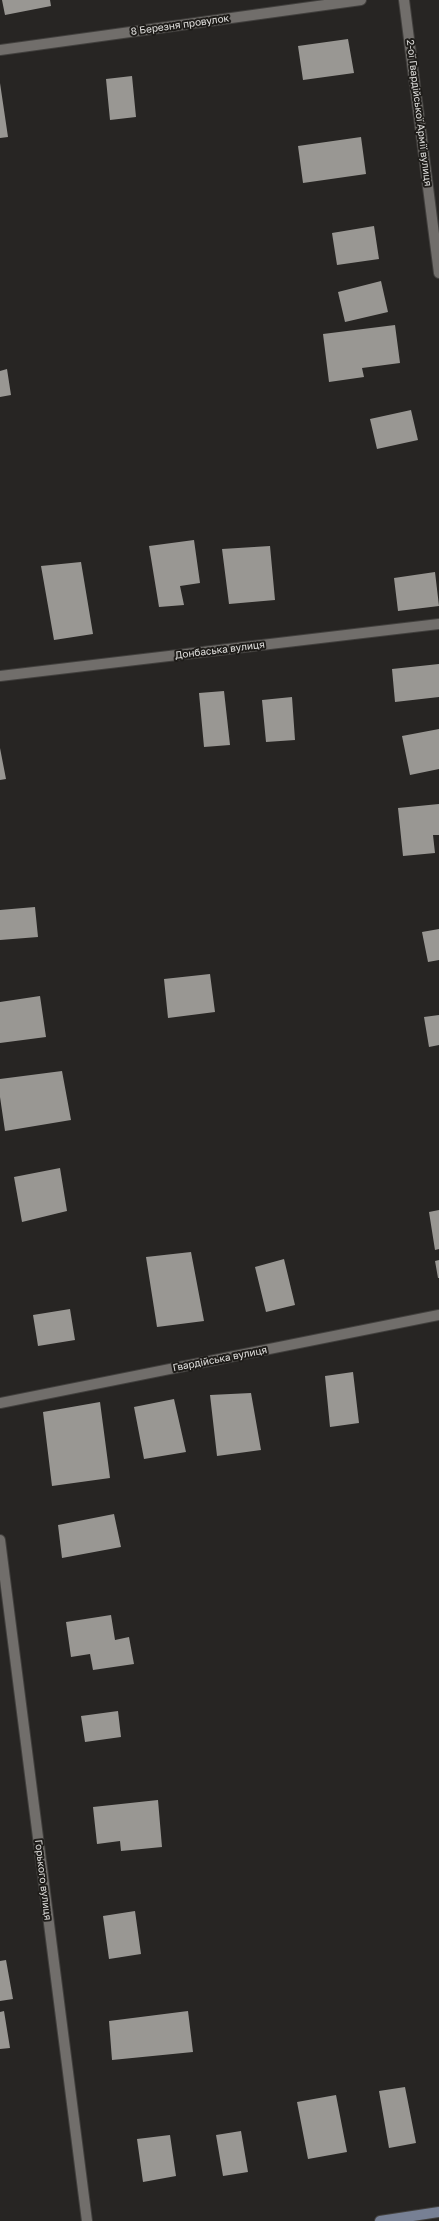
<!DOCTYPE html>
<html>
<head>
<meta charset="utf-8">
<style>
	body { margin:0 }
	canvas { display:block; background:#272523 }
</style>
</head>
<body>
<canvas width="439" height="2221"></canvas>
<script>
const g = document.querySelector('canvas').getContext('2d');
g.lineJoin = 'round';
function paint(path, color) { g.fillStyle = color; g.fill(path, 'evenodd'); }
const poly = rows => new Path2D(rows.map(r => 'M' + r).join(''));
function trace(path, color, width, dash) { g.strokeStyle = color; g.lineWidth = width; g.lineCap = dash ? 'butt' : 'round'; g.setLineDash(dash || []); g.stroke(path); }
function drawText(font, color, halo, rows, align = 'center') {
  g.font = font + ' "Golos Text",sans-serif'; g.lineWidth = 4; g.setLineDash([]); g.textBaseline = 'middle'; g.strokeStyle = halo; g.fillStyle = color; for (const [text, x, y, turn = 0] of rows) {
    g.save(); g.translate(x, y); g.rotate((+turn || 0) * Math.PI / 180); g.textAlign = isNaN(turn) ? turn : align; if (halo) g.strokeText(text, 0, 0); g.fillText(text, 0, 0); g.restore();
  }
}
paint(poly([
	[2,0,50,0,51,6,5,15],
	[348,39,354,73,303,80,298,46],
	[132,76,136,117,110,120,106,79],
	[0,83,8,137,0,138],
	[361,137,366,174,303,183,298,146],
	[374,226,379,259,337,265,332,233],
	[381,281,388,312,345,322,338,292],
	[395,325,400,363,362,368,364,377,329,382,323,334],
	[7,369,11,395,0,397,0,371],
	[411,410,418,440,377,449,370,419],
	[194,540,200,583,180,586,184,605,159,607,149,546],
	[270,546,275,600,229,604,222,549],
	[81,562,93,634,54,640,41,566],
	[435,572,439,606,398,611,394,578],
	[439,664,439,697,395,702,392,669],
	[224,691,230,745,204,747,199,693],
	[292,697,295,740,266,742,262,700],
	[439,729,439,769,410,775,402,736],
	[0,748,6,779,0,780],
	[439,804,439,835,433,835,435,853,403,856,398,808],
	[35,907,38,937,0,940,0,910],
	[439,929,439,960,428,962,422,932],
	[210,974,215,1012,168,1018,164,979],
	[40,996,46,1037,0,1043,0,1002],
	[439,1015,439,1045,429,1047,424,1017],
	[62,1071,71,1120,5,1131,0,1097,0,1079],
	[60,1168,67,1211,22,1222,14,1177],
	[439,1210,439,1249,435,1250,429,1212],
	[191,1252,204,1321,157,1327,146,1257],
	[284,1259,295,1305,266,1312,255,1267],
	[439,1260,439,1278,438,1278,435,1261],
	[70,1309,75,1340,38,1346,33,1315],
	[353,1372,359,1423,330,1427,325,1376],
	[251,1393,261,1450,217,1456,210,1395],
	[174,1399,186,1452,144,1459,134,1407],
	[100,1402,110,1478,52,1486,43,1412],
	[114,1514,121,1547,62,1558,58,1525],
	[111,1615,115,1640,129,1637,134,1664,93,1670,90,1654,71,1657,66,1622],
	[118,1711,121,1737,85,1742,81,1716],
	[158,1800,162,1847,121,1851,120,1841,97,1844,93,1807],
	[135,1911,141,1954,109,1959,103,1916],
	[6,1960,13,1999,0,2001,0,1961],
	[4,2011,10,2048,0,2049,0,2012],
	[188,2011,193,2052,112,2060,109,2021],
	[405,2087,416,2143,389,2148,379,2091],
	[336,2095,347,2152,308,2159,297,2102],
	[241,2131,248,2172,223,2176,216,2135],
	[170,2135,176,2176,143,2182,137,2139]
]), '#999793');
const street = poly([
	[404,0,439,273],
	[0,50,361,0],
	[0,676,439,624],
	[0,1403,439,1315],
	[0,1540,87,2221]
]);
const secondary = poly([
	[380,2221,439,2212]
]);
trace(street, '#42403e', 12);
trace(secondary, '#42403e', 12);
trace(street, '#716e6b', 10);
trace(secondary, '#778094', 10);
drawText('10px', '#e1e0de', '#1e1c19', [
	["8 Березня провулок",180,25,-8],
	["2-ої Гвардійської Армії вулиця",419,113,83],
	["Донбаська вулиця",220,650,-7],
	["Гвардійська вулиця",220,1359,-11],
	["Горького вулиця",43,1880,83]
]);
</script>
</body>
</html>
